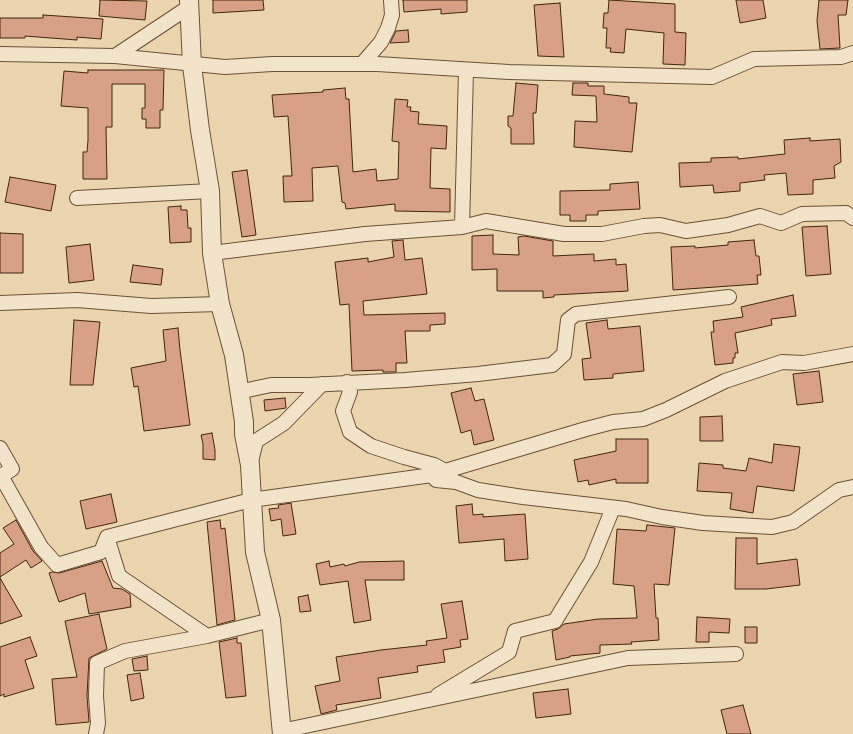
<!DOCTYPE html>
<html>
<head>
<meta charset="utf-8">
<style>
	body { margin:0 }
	canvas { display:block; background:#ead5af }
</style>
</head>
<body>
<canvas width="853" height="734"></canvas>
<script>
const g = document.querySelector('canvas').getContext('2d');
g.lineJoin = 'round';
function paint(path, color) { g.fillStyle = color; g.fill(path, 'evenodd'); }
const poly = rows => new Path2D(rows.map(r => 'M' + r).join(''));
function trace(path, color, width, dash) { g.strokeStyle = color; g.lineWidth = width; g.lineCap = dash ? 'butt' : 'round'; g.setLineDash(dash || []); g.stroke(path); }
const building = poly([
	[100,0,147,1,145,20,99,16,100,0],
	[213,0,263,0,264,10,213,13,213,0],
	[403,0,467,0,467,12,441,14,441,9,404,12,403,0],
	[609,0,675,4,675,32,686,33,685,65,663,64,664,33,626,29,624,53,610,52,611,48,606,48,607,28,603,28,604,13,608,13,609,0],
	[736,0,763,0,766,18,740,23,736,0],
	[819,0,848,0,846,15,838,15,840,48,820,49,817,21,819,0],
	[560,3,564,57,538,56,534,5,560,3],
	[43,15,103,19,101,39,77,37,77,40,25,36,25,38,0,38,0,18,43,18,43,15],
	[408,30,409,42,390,43,396,31,408,30],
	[88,70,164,70,163,110,160,110,160,128,146,128,146,119,142,119,142,108,145,108,145,84,112,84,112,127,106,127,107,179,83,179,83,152,87,152,88,140,88,108,61,106,64,71,88,73,88,70],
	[516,83,538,85,536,113,533,113,534,144,511,144,511,128,508,126,508,116,513,116,516,83],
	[573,83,588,83,588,86,604,86,604,94,629,97,629,103,637,103,632,152,574,147,575,121,597,122,596,96,572,95,573,83],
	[345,88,346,99,349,99,353,172,376,169,377,181,398,179,399,142,392,141,395,99,408,100,407,107,411,107,410,111,419,112,418,124,447,126,446,149,431,148,430,188,450,189,450,212,395,211,395,204,346,209,345,203,342,202,338,166,312,168,313,201,284,202,283,176,292,176,288,116,274,117,272,95,323,92,323,90,345,88],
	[810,138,810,141,840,139,841,162,834,166,835,178,813,180,813,194,788,195,786,173,764,175,765,180,740,183,740,191,714,193,713,185,680,187,679,163,711,162,711,158,738,157,738,159,785,154,784,140,810,138],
	[247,170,256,235,242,237,232,172,247,170],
	[10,177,56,185,51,211,5,202,10,177],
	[638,182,640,209,598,211,598,215,586,215,586,221,570,221,570,215,560,215,560,191,610,190,610,184,638,182],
	[181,206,181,210,187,210,188,228,191,228,191,242,170,243,168,207,181,206],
	[827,226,831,274,806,276,802,227,827,226],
	[0,233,23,234,23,273,0,273,0,233],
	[493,235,493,254,519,255,518,237,524,236,553,241,553,256,594,254,594,261,616,259,616,265,626,264,628,291,554,295,554,297,543,298,543,291,497,291,497,269,472,270,472,236,493,235],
	[403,240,405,260,422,258,427,294,363,301,364,315,445,313,445,324,430,325,430,331,405,331,407,363,396,363,396,372,383,372,383,370,352,371,349,304,340,305,335,262,368,258,368,262,394,257,392,241,403,240],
	[754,240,756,256,759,256,761,275,757,275,758,284,673,290,671,247,695,246,695,248,728,245,728,242,754,240],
	[90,244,94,280,69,283,66,247,90,244],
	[133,265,163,269,161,285,130,282,133,265],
	[793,295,796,316,771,319,772,325,735,333,738,353,735,353,735,358,733,358,733,363,715,365,711,332,714,332,713,321,743,317,741,307,793,295],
	[74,320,100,322,93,385,70,385,74,320],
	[607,320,608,329,640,326,644,371,613,374,613,378,584,380,582,359,591,358,586,323,607,320],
	[178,328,180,350,190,425,144,431,138,386,134,387,131,368,166,361,163,330,178,328],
	[819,371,823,402,797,405,793,374,819,371],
	[471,388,475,401,484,399,494,440,474,445,471,430,461,433,451,393,471,388],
	[285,398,286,408,265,411,264,400,285,398],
	[722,416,723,441,700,441,700,417,722,416],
	[212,433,215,450,215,460,203,459,203,444,201,435,212,433],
	[616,439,648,439,648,483,616,483,616,479,589,485,588,480,578,482,574,460,616,451,616,439],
	[774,444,800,447,794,491,757,486,753,513,730,509,732,493,697,491,699,463,723,465,723,468,746,471,749,458,772,463,774,444],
	[111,494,117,522,86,529,80,501,111,494],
	[291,503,296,534,283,536,281,519,271,521,269,509,279,508,278,505,291,503],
	[472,504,473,515,483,514,483,517,525,514,528,559,505,561,504,539,459,543,456,506,472,504],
	[16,520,33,551,42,561,31,568,26,560,0,577,0,553,14,544,3,528,16,520],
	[220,520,221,529,225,528,235,620,217,625,207,522,220,520],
	[647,525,675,528,669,585,654,584,656,618,658,618,659,640,631,642,632,644,600,645,600,653,570,656,570,657,556,660,552,631,558,629,564,624,598,619,637,618,634,586,613,584,617,529,646,531,647,525],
	[736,538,757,538,757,564,797,559,800,585,766,589,735,589,736,538],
	[102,561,113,588,122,589,130,594,131,607,89,614,85,593,59,602,49,573,52,572,59,573,102,561],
	[329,561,330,567,344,564,345,566,359,562,404,561,404,580,365,580,371,620,354,623,348,581,320,585,316,564,329,561],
	[0,578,22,616,0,624,0,578],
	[308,595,311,611,300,612,298,597,308,595],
	[462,601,468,639,460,640,461,647,443,650,445,662,417,666,418,672,378,678,381,698,336,705,337,710,321,714,315,686,340,681,336,657,381,650,427,645,426,641,447,638,441,604,462,601],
	[99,614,107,649,89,658,87,696,89,722,56,725,52,679,77,677,65,621,99,614],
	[697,617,730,619,729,633,709,632,709,642,696,642,697,617],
	[745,627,757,627,757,643,745,643,745,627],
	[30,637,37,656,25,660,34,688,4,697,4,694,0,696,0,647,30,637],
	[237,638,237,643,241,643,246,696,226,698,219,642,237,638],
	[147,656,148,670,134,671,132,659,147,656],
	[140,673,144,698,131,701,127,675,140,673],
	[568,689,571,714,536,718,533,693,568,689],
	[743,705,751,734,727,734,721,710,743,705]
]);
paint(building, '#d8a186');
trace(building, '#43250e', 1);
const minor = poly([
	[0,54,115,56,225,67,272,64,377,64,509,72,712,77,754,59,841,57,853,53],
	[115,56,189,7],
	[362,64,381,42,388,28,392,15,391,0],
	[77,198,210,191],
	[462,227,466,70],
	[212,253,365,234,462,227,486,221,564,234,602,234,644,226,660,225,686,231,728,225,760,216,781,223,802,214,846,213,853,218],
	[0,303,77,300,151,306,220,304],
	[347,382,350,392,343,411,350,432,371,446,404,457,434,465,445,471],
	[238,392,271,385,310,385,405,380,478,374,552,365,564,354,568,320,576,314,729,297],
	[0,448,12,469,1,476,41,547,57,565,101,552,107,537,251,500,432,475,436,480,456,482,478,490,523,497,626,509,662,517,703,523,772,527,793,522,839,490,853,487],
	[251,462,256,441,284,423,322,384],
	[432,475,586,429,613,422,643,419,666,410,725,381,782,362,804,363,853,354],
	[107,537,119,576,207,636],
	[438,695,509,652,515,631,555,621,591,562,613,508],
	[281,731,628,658,736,654],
	[96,734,98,723,96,696,97,663,125,651,207,636,271,620]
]);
const tertiary = poly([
	[189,0,192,65,200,130,210,191,212,253,220,304,234,355,244,422,244,434,250,465,255,552,271,620,282,734]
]);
trace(minor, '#6d5136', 16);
trace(tertiary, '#6d5136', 20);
trace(minor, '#f1e4cb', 14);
trace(tertiary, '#f1e4cb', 18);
</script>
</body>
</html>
